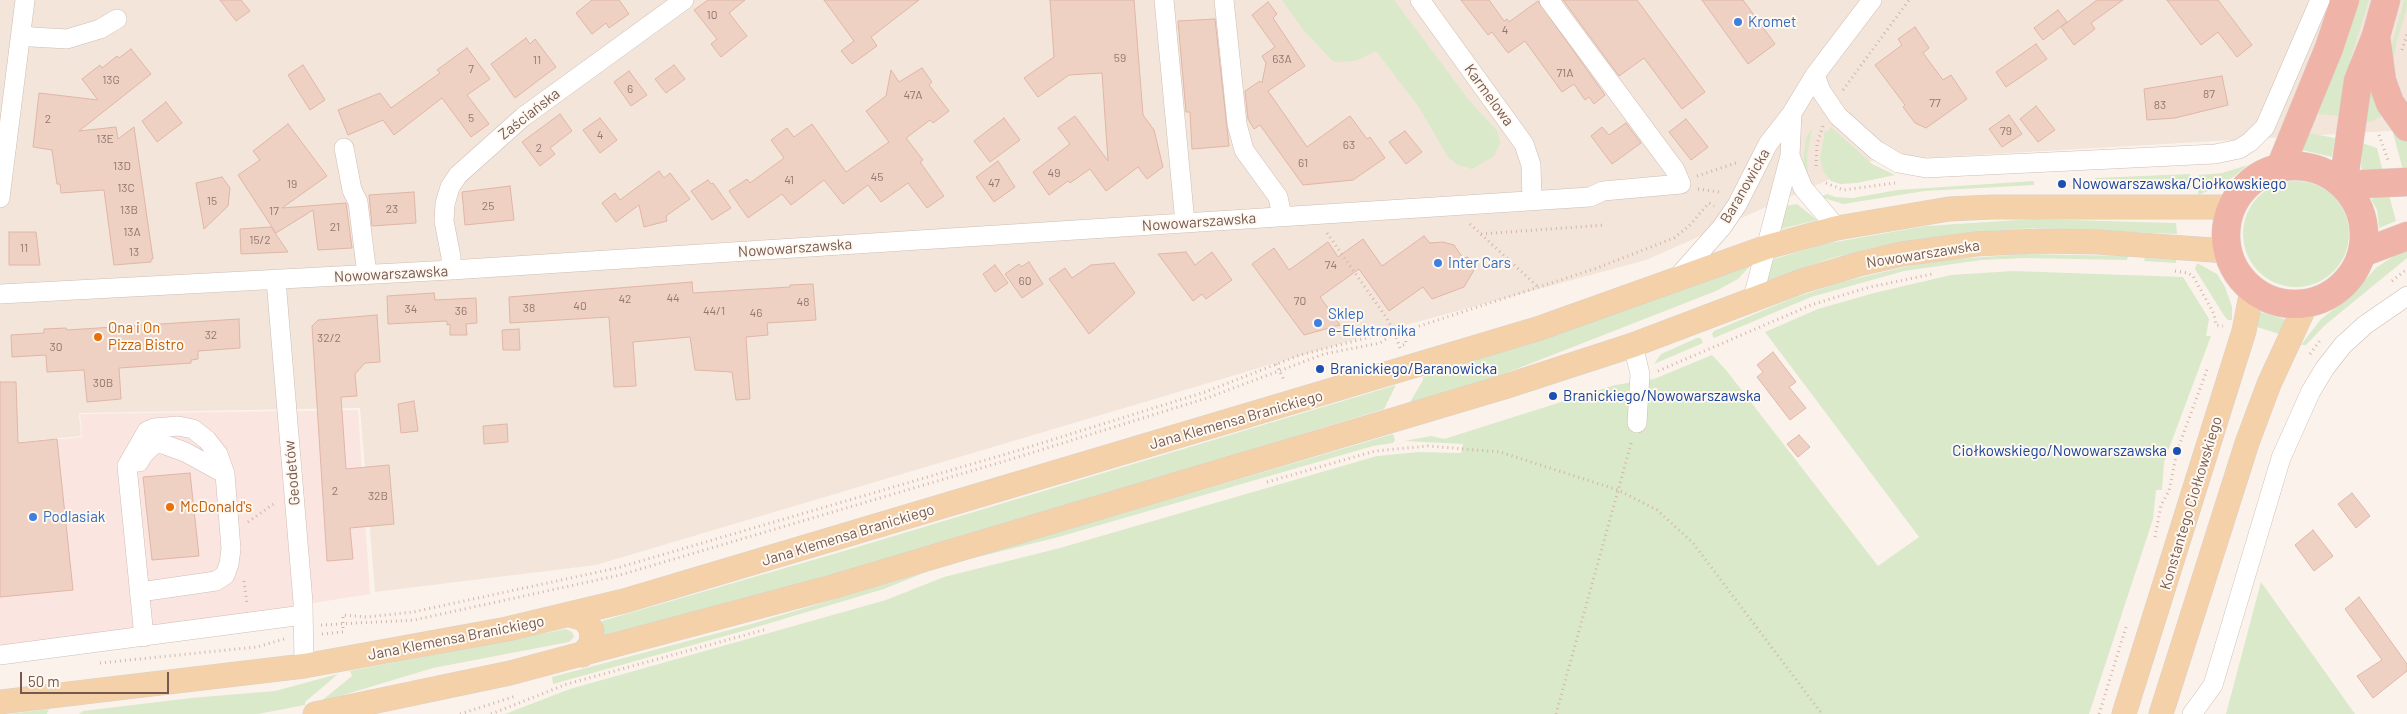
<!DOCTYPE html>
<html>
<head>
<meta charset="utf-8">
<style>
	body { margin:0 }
	#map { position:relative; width:2407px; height:714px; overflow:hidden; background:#fbf3eb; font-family:Barlow,sans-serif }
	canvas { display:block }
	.scale { position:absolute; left:20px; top:672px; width:149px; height:22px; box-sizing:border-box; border:2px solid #75594f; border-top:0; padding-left:6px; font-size:15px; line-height:18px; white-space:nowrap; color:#75594f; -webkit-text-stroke:4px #fef8f1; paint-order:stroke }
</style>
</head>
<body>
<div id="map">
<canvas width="2407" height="714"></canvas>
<div class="scale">50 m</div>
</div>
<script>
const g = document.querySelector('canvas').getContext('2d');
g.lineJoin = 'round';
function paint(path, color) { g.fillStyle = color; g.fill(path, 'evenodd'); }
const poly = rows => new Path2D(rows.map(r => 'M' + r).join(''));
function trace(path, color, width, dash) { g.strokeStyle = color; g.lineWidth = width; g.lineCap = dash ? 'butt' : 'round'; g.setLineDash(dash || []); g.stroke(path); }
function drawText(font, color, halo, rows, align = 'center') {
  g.font = font + ' Barlow,sans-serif'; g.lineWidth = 4; g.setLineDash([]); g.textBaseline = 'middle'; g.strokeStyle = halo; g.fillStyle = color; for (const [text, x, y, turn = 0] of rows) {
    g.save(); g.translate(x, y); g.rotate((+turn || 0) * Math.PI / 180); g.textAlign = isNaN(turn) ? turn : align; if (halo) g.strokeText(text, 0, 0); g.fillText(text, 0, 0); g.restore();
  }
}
paint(poly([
	[0,0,2407,0,2407,130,1871,161,1646,260,1380,332,596,565,375,592,360,408,79,413,81,436,0,444]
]), '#f3e5da');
paint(poly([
	[358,410,370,594,0,653,0,445,82,437,80,414]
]), '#fbe5e0');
paint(poly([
	[1282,0,1394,0,1468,99,1497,131,1500,143,1494,156,1472,169,1458,165,1448,157,1419,107,1376,51,1355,61,1334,62,1305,32],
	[2356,0,2369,0,2351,57,2339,116,2318,114],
	[2404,0,2407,0,2407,8,2396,43,2393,64,2400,103,2390,52],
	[2371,84,2385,114,2371,122,2365,122],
	[1831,127,1872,164,1895,175,1857,183,1840,184,1831,181,1824,172,1820,159,1825,131,1828,132],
	[1812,128,1807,156,1808,179,1804,167,1804,155,1806,138],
	[2397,130,2407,140,2407,169,2403,170,2393,133],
	[2308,133,2335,138,2332,157,2302,150],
	[2362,143,2377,148,2383,172,2363,170,2361,168],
	[2248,165,2223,185,2198,195,2199,175,2222,173],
	[2190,174,2190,190,2167,191,2095,182,2095,178],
	[2034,181,2034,185,1925,191,1843,204,1821,197,1827,194,1835,197,1853,198,1897,190],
	'2243 234a53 53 0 1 1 106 0a53 53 0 1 1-106 0Z',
	[2389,195,2396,221,2379,228,2377,210,2371,199],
	[1797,204,1817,220,1781,229,1786,206],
	[2033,219,2176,223,2177,234,2035,228,1969,233,1876,247,1829,259,1761,283,1774,259,1824,244,1926,226],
	[2407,248,2407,258,2324,326,2306,345,2301,345,2321,319,2346,300,2377,267],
	[2025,254,2128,256,2127,260,2025,258,1981,260,1904,271,1811,297,1714,338,1712,334,1714,331,1793,298,1842,282,1904,267,1943,260],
	[2145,258,2176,260,2176,263,2144,261],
	[2197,263,2217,274,2225,287,2232,307,2232,320,2228,320,2225,317,2195,269],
	[1751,265,1738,279,1716,291,1496,377,1409,404,1423,380,1423,377],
	[2013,271,2183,277,2209,319,2206,336,2211,336,2164,462,2162,490,2156,490,2153,519,2089,714,505,714,570,689,886,600,944,577,1060,548,1377,456,1419,452,1461,453,1463,444,1404,441,1431,436,1444,439,1615,385,1654,379,1712,355,1726,370,1878,566,1919,537,1765,332,1818,309,1874,293,1951,275],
	[2260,312,2287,320,2279,334,2257,327],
	[1697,338,1701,338,1703,343,1654,364,1661,354],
	[1396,385,1384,409,839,575,603,637,602,621,844,551],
	[1393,434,1395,440,1393,443,1373,446,1055,538,957,562],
	[926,572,884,589,750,629,553,684,552,677,748,625],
	[2261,582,2355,714,2226,714],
	[566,629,572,632,574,637,569,642,433,668,320,702,352,676,350,671],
	[338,674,305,702,305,705,258,714,79,714,83,711,191,698,275,691],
	[49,709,47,714,9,714]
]), '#d9e9ca');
const building = poly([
	[220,0,241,0,250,11,236,21,220,0],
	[592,0,619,0,629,14,609,28,606,23,592,34,576,13,592,0],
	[708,0,745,0,729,13,747,36,721,57,711,44,717,39,694,10,708,0],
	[824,0,919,0,871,37,877,46,852,64,841,51,854,41,824,0],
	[1050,0,1134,0,1143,115,1154,130,1163,167,1147,179,1138,167,1106,191,1090,169,1070,183,1068,181,1049,195,1033,172,1070,144,1058,128,1075,116,1108,161,1102,73,1069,75,1038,97,1024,78,1054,57,1050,0],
	[1461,0,1489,0,1504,21,1507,19,1509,22,1538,1,1605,95,1594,104,1589,97,1585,100,1574,84,1562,92,1525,41,1508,53,1492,32,1488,35,1461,0],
	[1563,0,1637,0,1705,92,1682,109,1644,58,1619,76,1563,0],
	[1702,0,1743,0,1775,44,1748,64,1702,0],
	[2097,0,2123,0,2091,23,2095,29,2074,45,2061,27,2097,0],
	[2167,0,2218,0,2252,45,2237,57,2218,32,2201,45,2167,0],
	[1268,2,1277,14,1273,18,1305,66,1268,91,1307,147,1350,116,1367,139,1370,137,1385,158,1353,180,1303,185,1260,125,1254,129,1248,119,1245,91,1260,81,1262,83,1266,63,1262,56,1275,47,1252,15,1268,2],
	[2058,10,2067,22,2043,40,2034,28,2058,10],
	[1215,19,1229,146,1192,149,1190,112,1186,112,1178,21,1215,19],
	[1915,27,1929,48,1923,53,1943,80,1951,75,1967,99,1926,128,1915,123,1903,107,1905,105,1875,65,1902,45,1898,39,1915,27],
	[526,38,530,44,535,39,556,67,515,98,491,64,526,38],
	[2036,44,2047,59,2006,87,1996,72,2036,44],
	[467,48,490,79,467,95,489,124,471,137,442,98,394,135,383,120,348,135,338,110,380,93,391,108,440,73,437,70,467,48],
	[131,49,151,74,79,131,116,127,118,139,134,127,153,259,151,259,151,262,114,265,104,190,61,193,60,184,57,184,52,150,33,147,39,93,98,100,82,79,100,65,102,68,117,56,119,58,131,49],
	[303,65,325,100,310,110,288,75,303,65],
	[674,65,685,79,666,93,655,79,674,65],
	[922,68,932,82,929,85,949,111,933,123,930,120,906,138,923,160,920,162,944,196,927,208,908,183,881,202,868,185,843,204,824,180,791,205,782,194,748,218,729,191,747,179,750,183,784,158,771,140,787,128,794,137,812,124,846,172,889,142,866,111,886,96,891,70,899,82,922,68],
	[629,71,647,95,631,106,614,82,629,71],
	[2222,76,2228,105,2175,118,2147,120,2144,89,2222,76],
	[166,102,182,123,157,142,142,121,166,102],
	[2036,106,2055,130,2038,142,2020,119,2036,106],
	[560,114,572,131,550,148,555,154,540,166,522,142,560,114],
	[2009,115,2022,134,2002,147,1989,129,2009,115],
	[600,118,617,140,600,153,583,130,600,118],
	[1004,118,1020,140,990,162,974,141,1004,118],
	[1686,119,1708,147,1691,160,1669,132,1686,119],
	[1626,123,1641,143,1612,164,1591,136,1602,127,1609,135,1626,123],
	[288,124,327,176,282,208,346,203,352,248,318,250,313,210,276,233,238,175,260,160,253,151,288,124],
	[1405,131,1422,152,1406,164,1389,142,1405,131],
	[998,161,1015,187,994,202,976,177,998,161],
	[659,171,664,178,670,173,690,199,666,216,667,221,644,227,639,205,616,222,602,203,615,193,620,200,659,171],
	[222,177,230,188,228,206,204,229,196,183,222,177],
	[708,180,711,184,713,183,731,208,712,220,691,191,708,180],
	[510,186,514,220,465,225,462,192,510,186],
	[414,192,416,223,372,226,369,195,414,192],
	[271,227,288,252,241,254,240,229,271,227],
	[9,232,36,232,40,265,9,265,9,232],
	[1424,236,1430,243,1443,242,1454,245,1463,258,1468,257,1474,270,1464,287,1432,299,1423,287,1389,311,1359,269,1320,297,1340,325,1304,335,1252,264,1274,248,1289,270,1328,242,1338,257,1363,239,1382,266,1424,236],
	[1186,252,1195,265,1212,252,1232,280,1206,299,1202,294,1193,301,1158,254,1186,252],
	[1029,262,1043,284,1022,298,1005,274,1019,264,1021,267,1029,262],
	[1114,263,1135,293,1089,334,1049,279,1065,268,1072,278,1091,265,1114,263],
	[995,265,1008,283,995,292,983,274,995,265],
	[692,282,693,293,790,287,790,285,813,284,816,320,767,323,768,335,746,337,750,399,736,400,732,372,695,370,690,337,633,342,636,386,614,387,609,317,510,323,509,297,692,282],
	[434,293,435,300,476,298,477,323,466,324,467,335,450,335,450,324,447,325,447,321,388,324,387,296,434,293],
	[377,315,380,362,365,363,355,374,357,396,341,397,346,469,389,465,394,524,350,528,353,559,327,561,312,326,318,320,377,315],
	[239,319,240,348,198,351,198,359,191,360,191,363,119,368,121,399,87,402,84,370,47,372,46,355,12,357,11,335,44,333,44,329,66,328,67,330,239,319],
	[519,329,520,350,503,350,502,330,519,329],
	[1773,352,1796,382,1789,387,1806,408,1790,420,1757,377,1763,372,1757,365,1773,352],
	[0,382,16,382,18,443,57,439,73,590,0,597,0,382],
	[414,401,418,431,401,433,398,404,414,401],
	[507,424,508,442,484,444,483,426,507,424],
	[1799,435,1810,447,1798,457,1787,444,1799,435],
	[190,473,199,556,152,560,143,477,190,473],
	[2352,493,2370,516,2356,528,2338,504,2352,493],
	[2313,530,2333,556,2314,571,2295,545,2313,530],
	[2359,597,2407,664,2407,671,2373,698,2357,676,2382,660,2345,609,2359,597]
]);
paint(building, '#efd1c4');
trace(building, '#e0b6a6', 1);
const minor = poly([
	[1164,0,1185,223],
	[1224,0,1237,124,1244,150,1278,197,1282,216],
	[1420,0,1524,144,1531,165,1532,200],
	[21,34,32,37,67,39,100,29,117,19],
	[1815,75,1821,91,1838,116,1876,150,1898,163,1926,168,2215,154,2239,149,2250,142,2265,127,2320,0],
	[344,148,352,190,358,202,367,275],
	[1790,156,1803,188,1837,228],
	[0,198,25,0],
	[451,270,451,257,444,221,445,204,450,187,458,175,523,117,684,0],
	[1676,279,1722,227,1737,205,1768,144,1792,113,1815,75,1872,0],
	[276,280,303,602,304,666],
	[0,294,451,270,1590,197,1603,191,1681,184,1675,170,1549,0],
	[1753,298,1790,156,1792,113],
	[1633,345,1640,374,1637,423],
	[139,462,143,455,154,444,163,444,185,452,225,474],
	[140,592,216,581,225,575,229,564,231,549,225,474,218,454,207,440,193,429,178,426,154,428,147,431,127,466,144,637],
	[0,655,303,615],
	[2192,714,2213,685,2281,458,2311,391,2325,368,2343,345,2365,325,2407,296]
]);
const major = poly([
	[570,615,584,619,592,630,591,644,582,655],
	[0,702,304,666,507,629,624,601,1537,329,1767,247,1837,228,1949,209,1992,207,2232,207],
	[315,714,510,673,832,587,1504,387,1633,345,1802,281,1859,264,1902,254,1976,244,2039,241,2097,242,2227,251],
	[2124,714,2244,331,2252,290],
	[2161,714,2247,443,2269,384,2306,304]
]);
const highway = poly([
	[2376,37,2382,81,2390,103,2407,127],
	'2226 235a69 69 0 1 1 138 0a69 69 0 1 1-138 0Z',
	[2280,168,2329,48,2345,0],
	[2343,185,2358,81,2376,36,2386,0],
	[2343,185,2407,182],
	[2362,253,2407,236]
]);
trace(minor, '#cfbdb3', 20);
trace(major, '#d8d1ce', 25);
trace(highway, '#d8d1ce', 29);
trace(poly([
	[2402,50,2407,34],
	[1843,90,1909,0],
	[2379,135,2388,160],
	[1816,166,1817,144,1823,126],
	[1697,176,1736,163],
	[1826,183,1843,190,1895,183],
	[2067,184,2085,182,2093,184],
	[1698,189,1719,192],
	[1470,224,1537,286],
	[1327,233,1386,317,1395,334],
	[1481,234,1605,225],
	[2175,271,2188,273,2193,276,2214,314,2216,325,2223,326],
	[2392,281,2407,269],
	[1403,345,1406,344,1405,331],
	[1400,348,1395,334,1597,268,1674,238,1689,226,1709,203,1714,206],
	[2310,354,2321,339],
	[1276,364,1284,380],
	[1658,371,1811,305,1866,288,1932,274],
	[1267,482,1375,451,1428,446,1500,452,1618,490,1657,510,1693,543,1822,714],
	[248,522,275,503],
	[2155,537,2161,505,2169,491,2177,451,2208,367],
	[244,581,247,604],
	[321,625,414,620,620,575,1015,458,1207,398,1324,354,1380,343,1394,334],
	[322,634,343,632,343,615,367,617,413,612,617,568,1013,452,1205,392,1300,355,1378,335,1395,334],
	[100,663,257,647,284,639],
	[460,714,516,696],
	[491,714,567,684,767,629],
	[1556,714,1632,440],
	[2099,714,2127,624]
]), '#d4b4a7', 3, [1, 4]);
trace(minor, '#fff', 19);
trace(major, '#f4d1a9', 24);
trace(highway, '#f0b3a7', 28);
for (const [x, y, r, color] of [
	[1738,22,5,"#3f7fe0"],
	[2062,184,5,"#1a4fb4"],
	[1438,263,5,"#3f7fe0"],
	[1318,323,5,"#3f7fe0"],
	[98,337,5,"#e8710a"],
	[1320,369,5,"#1a4fb4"],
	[1553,396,5,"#1a4fb4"],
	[2177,451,5,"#1a4fb4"],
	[170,507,5,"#e8710a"],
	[33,517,5,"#3f7fe0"]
]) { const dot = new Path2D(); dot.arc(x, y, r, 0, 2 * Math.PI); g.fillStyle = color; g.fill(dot); trace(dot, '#fef8f1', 2); }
drawText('12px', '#94776c', null, [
	["10",712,15],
	["4",1505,30],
	["59",1120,58],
	["63A",1282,59],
	["11",537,60],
	["7",471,69],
	["71A",1565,73],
	["13G",111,80],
	["6",630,89],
	["87",2209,94],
	["47A",913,95],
	["77",1935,103],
	["83",2160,105],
	["5",471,118],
	["2",48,119],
	["79",2006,131],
	["4",600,135],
	["13E",105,139],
	["63",1349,145],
	["2",539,148],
	["61",1303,163],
	["13D",122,166],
	["49",1054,173],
	["45",877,177],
	["41",789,180],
	["47",994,183],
	["19",292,184],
	["13C",126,188],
	["15",212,201],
	["25",488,206],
	["23",392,209],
	["13B",129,210],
	["17",274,211],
	["21",335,227],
	["13A",132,232],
	["15/2",260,240],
	["11",24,248],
	["13",134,252],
	["74",1331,265],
	["60",1025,281],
	["44",673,298],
	["42",625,299],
	["70",1300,301],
	["48",803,302],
	["40",580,306],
	["38",529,308],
	["34",411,309],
	["36",461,311],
	["44/1",714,311],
	["46",756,313],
	["32",211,335],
	["32/2",329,338],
	["30",56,347],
	["30B",103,383],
	["2",335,491],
	["32B",378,496]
]);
drawText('15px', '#366cbe', '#fef8f1', [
	["Kromet",1748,22],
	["Inter Cars",1448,263],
	["Sklep",1328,314],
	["e-Elektronika",1328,331],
	["Podlasiak",43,517]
], 'left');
drawText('15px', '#75594f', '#fef8f1', [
	["Karmelowa",1489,95,54],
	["Zaściańska",529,114,-38],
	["Baranowicka",1745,186,-60],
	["Nowowarszawska",1199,222,-4],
	["Nowowarszawska",795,248,-4],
	["Nowowarszawska",1923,254,-9],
	["Nowowarszawska",391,274,-3],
	["Jana Klemensa Branickiego",1236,420,-16],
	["Geodetów",292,473,-95],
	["Konstantego Ciołkowskiego",2191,503,-73],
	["Jana Klemensa Branickiego",848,535,-17],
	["Jana Klemensa Branickiego",456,638,-11]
]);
drawText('15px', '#164399', '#fef8f1', [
	["Nowowarszawska/Ciołkowskiego",2072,184],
	["Branickiego/Baranowicka",1330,369],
	["Branickiego/Nowowarszawska",1563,396],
	["Ciołkowskiego/Nowowarszawska",2167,451,"right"]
], 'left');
drawText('15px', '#c56008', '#fef8f1', [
	["Ona i On",108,328],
	["Pizza Bistro",108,345],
	["McDonald's",180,507]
], 'left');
</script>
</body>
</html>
